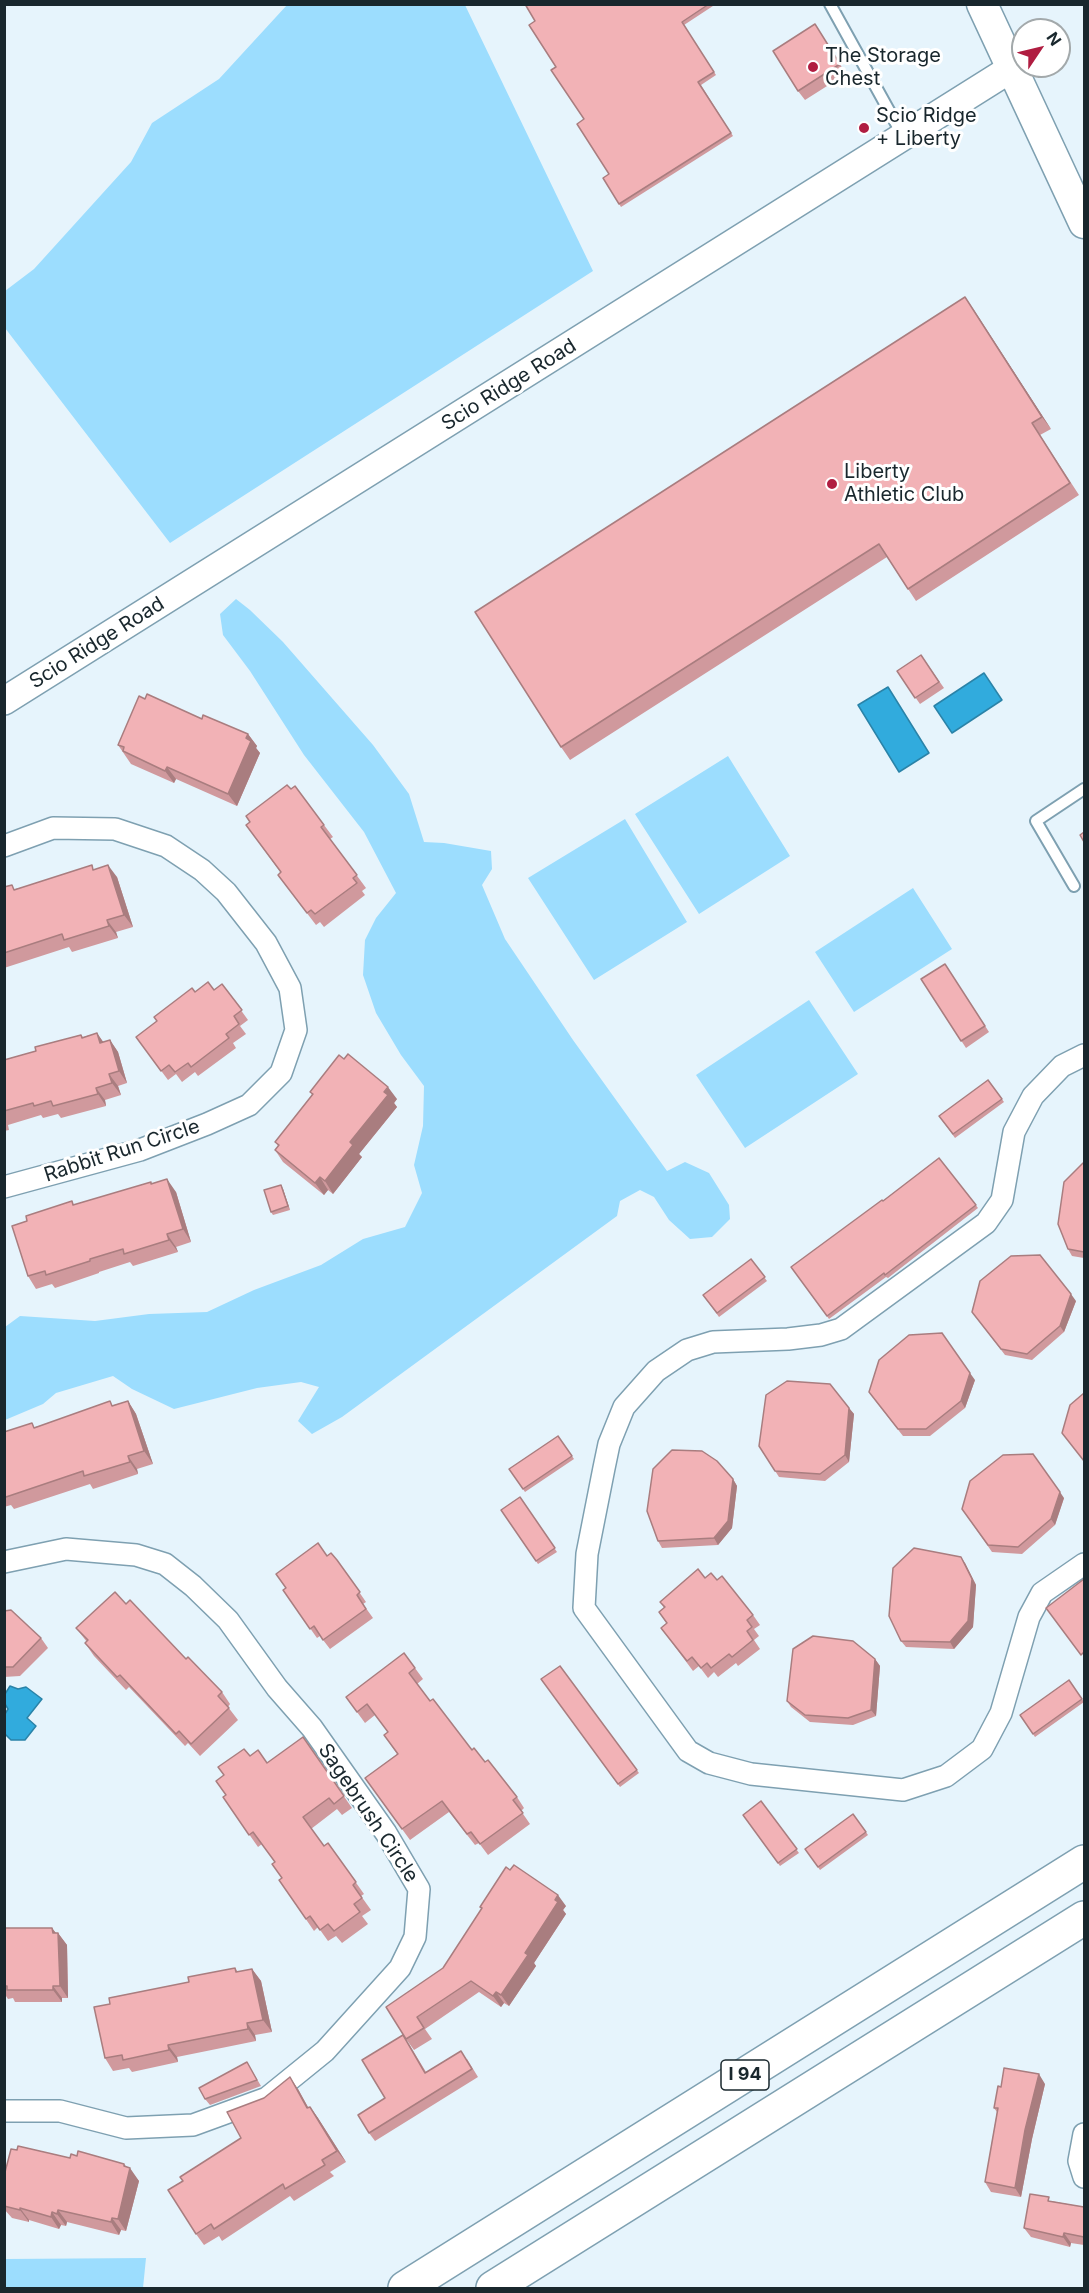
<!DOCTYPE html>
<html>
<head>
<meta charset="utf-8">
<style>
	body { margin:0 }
	#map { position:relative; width:1089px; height:2293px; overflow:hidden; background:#e6f4fc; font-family:Inter,sans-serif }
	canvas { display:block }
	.frame { position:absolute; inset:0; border:6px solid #19272d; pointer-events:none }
	.north { position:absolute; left:1011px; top:18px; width:60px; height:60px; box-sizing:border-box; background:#fff; border:2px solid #a3a9ab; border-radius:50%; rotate:55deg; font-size:16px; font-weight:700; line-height:24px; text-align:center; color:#19272d }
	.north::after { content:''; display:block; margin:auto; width:21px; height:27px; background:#b01d41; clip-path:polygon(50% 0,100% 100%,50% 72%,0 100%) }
</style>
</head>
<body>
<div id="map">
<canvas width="1089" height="2293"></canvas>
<div class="frame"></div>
<div class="north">N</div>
</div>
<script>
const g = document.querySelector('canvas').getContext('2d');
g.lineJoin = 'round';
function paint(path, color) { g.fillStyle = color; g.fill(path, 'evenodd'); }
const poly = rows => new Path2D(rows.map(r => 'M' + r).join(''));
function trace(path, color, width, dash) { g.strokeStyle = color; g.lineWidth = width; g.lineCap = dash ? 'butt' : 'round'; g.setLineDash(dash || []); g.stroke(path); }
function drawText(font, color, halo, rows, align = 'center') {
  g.font = font + ' Inter,sans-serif'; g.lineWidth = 6; g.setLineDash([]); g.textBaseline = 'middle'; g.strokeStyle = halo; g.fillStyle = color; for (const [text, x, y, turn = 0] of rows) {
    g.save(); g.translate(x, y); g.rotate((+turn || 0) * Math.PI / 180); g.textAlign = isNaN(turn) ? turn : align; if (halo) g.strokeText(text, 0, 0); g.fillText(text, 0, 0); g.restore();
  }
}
paint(poly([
	[287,5,465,5,593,271,170,543,5,328,5,291,34,269,131,162,152,123,219,79],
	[236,599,250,610,283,642,373,745,409,794,424,842,444,843,491,851,492,869,482,885,505,939,573,1040,667,1171,685,1162,709,1173,729,1205,730,1219,712,1237,690,1239,669,1220,654,1197,640,1190,620,1201,617,1216,342,1417,312,1434,298,1421,319,1387,301,1382,257,1388,174,1409,132,1389,113,1376,56,1393,43,1404,5,1420,5,1327,20,1316,95,1321,149,1314,207,1312,254,1290,321,1265,363,1239,405,1227,422,1193,414,1165,423,1126,424,1086,401,1055,376,1013,363,975,365,940,376,918,396,893,364,832,304,755,250,671,223,635,220,614],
	[728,756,790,856,699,914,635,814],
	[625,819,687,922,594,980,528,878],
	[913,888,952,949,854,1012,815,952],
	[809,1000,858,1074,745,1148,696,1075],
	[146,2258,143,2288,5,2288,4,2259]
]), '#9cddfe');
const water = poly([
	[984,673,1002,700,952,733,934,706,984,673],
	[888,687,929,753,899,772,858,705,888,687],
	[10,1686,18,1689,26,1687,42,1699,27,1718,36,1726,25,1740,11,1740,5,1734,5,1714,8,1709,5,1704,5,1694,10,1686]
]);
paint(water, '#31abdd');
trace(water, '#2a83a8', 1.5);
const service = poly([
	[830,4,903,136],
	[1074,886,1036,821,1084,789]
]);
const minor = poly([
	[4,846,53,828,115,829,166,846,202,870,226,892,266,943,290,988,296,1030,281,1073,249,1105,207,1124,140,1150,4,1187],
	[1084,1055,1062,1066,1033,1096,1014,1132,1002,1200,986,1223,841,1329,821,1335,788,1339,713,1342,687,1350,656,1371,624,1407,609,1444,604,1468,587,1554,584,1608,688,1751,709,1763,751,1774,903,1790,946,1776,982,1749,1001,1713,1029,1617,1042,1593,1084,1564],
	[4,1562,66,1549,136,1555,165,1564,193,1586,228,1620,277,1688,312,1728,386,1833,419,1889,415,1937,400,1968,325,2051,267,2098,193,2125,126,2128,60,2111,4,2111],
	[1084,2134,1079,2161,1084,2177]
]);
const tertiary = poly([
	[4,701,1012,68]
]);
const secondary = poly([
	[982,4,1084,223]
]);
const motorway = poly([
	[405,2288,1084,1862],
	[493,2288,1084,1918]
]);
trace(service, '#7ea0b1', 14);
trace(minor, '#7ea0b1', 24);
trace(tertiary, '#7ea0b1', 30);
trace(secondary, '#7ea0b1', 33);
trace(motorway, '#7ea0b1', 36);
trace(service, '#fff', 10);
trace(minor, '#fff', 21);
trace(tertiary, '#fff', 27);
trace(secondary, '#fff', 30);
trace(motorway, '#fff', 33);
paint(poly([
	[525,4,716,4,684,25,716,75,701,85,733,136,621,207,603,178,609,174,584,119,556,67,535,21],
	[815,24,846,74,805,100,798,91],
	[965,297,1051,429,1040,435,1079,495,916,601,887,557,570,760,561,747],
	[921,655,944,688,920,704,897,671],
	[202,719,248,734,257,746,256,748,260,753,237,806,176,779,174,783,131,764,118,745],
	[246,825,324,825,333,837,330,839,366,888,362,891,365,895,324,927,320,922,316,925,287,887,278,875,281,873],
	[94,869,117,877,133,927,116,932,118,938,72,952,69,947,4,968,4,887,15,889],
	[945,964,989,1032,966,1048,921,979],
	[222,984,248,1020,240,1026,246,1034,233,1043,236,1048,198,1076,195,1072,182,1082,176,1074,168,1080,136,1037,195,992,214,990],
	[97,1033,103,1042,110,1040,118,1052,127,1083,118,1086,121,1095,105,1100,106,1106,61,1118,58,1114,43,1118,41,1115,8,1125,9,1130,4,1131,4,1060,36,1051,81,1035,83,1037],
	[988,1080,1004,1102,955,1138,939,1116],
	[310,1092,397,1099,394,1103,397,1107,359,1154,362,1157,333,1194,328,1190,324,1195,283,1162,275,1150,278,1146,275,1142,312,1095],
	[939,1158,978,1208,888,1278,886,1277,829,1319,791,1267,883,1201],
	[1084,1163,1084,1258,1072,1256,1068,1249],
	[152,1184,176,1192,191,1242,176,1247,178,1252,133,1266,130,1262,99,1272,99,1273,55,1288,52,1284,36,1289,28,1276,27,1221,72,1201,74,1205],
	[283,1189,290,1210,273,1215,271,1212],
	[751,1259,767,1281,719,1317,703,1295],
	[1076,1301,1064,1332,1032,1360,1005,1355,972,1312],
	[975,1380,965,1408,930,1436,903,1436,874,1399],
	[128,1401,136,1414,153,1464,137,1469,138,1474,93,1489,90,1484,14,1509,11,1505,4,1507,4,1432,35,1427],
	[849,1408,854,1414,849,1462,825,1481,779,1477,759,1446],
	[558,1436,574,1459,525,1492,509,1469],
	[733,1479,737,1486,732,1528,718,1545,662,1548,658,1541],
	[520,1497,557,1552,538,1564,501,1510],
	[1064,1498,1055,1525,1022,1554,992,1552,962,1509],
	[327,1556,337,1560,366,1602,363,1604,373,1618,330,1649,320,1636,317,1638,283,1590],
	[965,1563,976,1585,973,1627,954,1649,906,1647,901,1641],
	[705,1578,717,1580,753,1615,760,1625,754,1629,759,1636,754,1640,760,1649,738,1666,736,1663,718,1677,714,1672,708,1678,699,1666,693,1671,661,1628,667,1624,659,1612,664,1608,660,1602],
	[126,1604,222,1692,230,1704,228,1707,238,1720,200,1756,188,1743,185,1746,129,1687,126,1690,94,1656,85,1643,87,1642,76,1628],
	[4,1611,41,1638,48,1648,20,1676,4,1677],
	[404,1653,423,1679,417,1684,430,1701,472,1750,485,1762,517,1797,524,1808,521,1811,530,1824,488,1855,479,1843,475,1845,449,1812,410,1840,365,1778,397,1754,384,1735,388,1732,375,1715,365,1723,346,1697],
	[875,1659,880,1666,876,1716,853,1725,810,1722,791,1707,787,1701],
	[560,1666,639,1773,620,1787,541,1679],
	[1069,1680,1084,1702,1035,1737,1020,1715],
	[303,1737,352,1808,342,1815,337,1809,311,1829,324,1846,328,1843,364,1894,361,1896,371,1910,362,1916,368,1924,342,1943,336,1936,328,1941,318,1927,314,1931,279,1880,282,1878,275,1862,262,1844,258,1847,223,1797,226,1795,250,1756,267,1763],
	[761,1801,799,1853,780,1866,743,1815],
	[853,1814,868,1835,820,1870,805,1849],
	[566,1906,563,1910,566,1914,534,1963,536,1966,509,2006,504,2003,501,2007,479,1992,425,2029,432,2039,414,2050,406,2039,443,1968,482,1909,480,1907],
	[4,1928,52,1928,56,1933,58,1933,67,1945,68,1998,62,1998,62,2002,15,2002,13,1998,8,1999,6,1996,4,1996],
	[235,1968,238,1972,252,1969,261,1981,272,2032,255,2035,256,2041,177,2057,178,2062,132,2072,129,2068,113,2071,105,2058,110,2004,189,1982],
	[409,2044,426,2072,467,2059,478,2077,375,2141,369,2133],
	[247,2062,261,2086,210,2105,205,2099],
	[1045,2084,1032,2139,1021,2197,991,2192,985,2182,997,2112,994,2108,1001,2087],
	[298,2089,308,2107,310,2107,318,2118,346,2162,330,2172,334,2176,294,2201,290,2196,222,2241,219,2236,204,2245,196,2234,241,2138],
	[17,2150,127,2167,139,2181,126,2231,121,2230,119,2235,67,2222,66,2226,61,2225,59,2229,29,2220,29,2222,12,2218,4,2209,4,2176],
	[1051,2201,1084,2207,1084,2245,1071,2243,1070,2247,1031,2237,1024,2228]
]), '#d0999d');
paint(poly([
	[965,297,974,310,1051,429,1042,417],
	[248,734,257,746,256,748,260,753,237,806,228,794],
	[167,767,176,779,174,783,165,771],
	[108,865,117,877,133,927,124,915],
	[107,920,116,932,118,938,109,926],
	[97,1033,106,1046,100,1043],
	[110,1040,118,1052,127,1083,119,1071],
	[109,1074,118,1086,121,1095,112,1083],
	[388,1087,397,1099,394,1103,397,1107,359,1154,362,1157,333,1194,325,1181,350,1142],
	[96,1088,105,1100,106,1106,98,1094],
	[320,1177,328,1190,324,1195,315,1183],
	[167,1179,176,1192,191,1242,183,1229],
	[281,1185,283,1189,290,1210,288,1206],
	[167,1234,176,1247,178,1252,169,1240],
	[1071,1294,1076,1301,1064,1332,1060,1326],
	[970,1373,975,1380,965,1408,961,1401],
	[128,1401,136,1414,153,1464,144,1451],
	[849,1408,854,1414,849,1462,845,1455],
	[128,1456,137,1469,138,1474,130,1462],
	[733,1479,737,1486,732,1528,718,1545,714,1538],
	[1060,1492,1064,1498,1055,1525,1051,1519],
	[961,1557,965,1563,976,1585,973,1627,954,1649,950,1642],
	[875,1659,880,1666,876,1716,871,1710],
	[558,1895,566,1906,563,1910,566,1914,534,1963,536,1966,509,2006,501,1995],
	[52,1928,58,1936,58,1933,67,1945,68,1998,60,1986],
	[252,1969,261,1981,272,2032,263,2020],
	[53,1986,62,1998,62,2002,53,1990],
	[496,1992,504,2003,501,2007,493,1996],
	[247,2023,255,2035,256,2041,248,2029],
	[168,2045,177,2057,178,2062,169,2050],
	[1039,2074,1045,2084,1032,2139,1021,2197,1015,2188,1025,2130],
	[290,2077,298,2089,315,2120,307,2108],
	[310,2107,318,2118,346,2162,337,2151],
	[124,2164,130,2171,130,2168,139,2181,126,2231,118,2219],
	[20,2208,29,2220,29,2222,20,2210],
	[58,2210,67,2222,66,2226,57,2214],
	[52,2212,61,2225,59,2229,51,2217],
	[112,2218,121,2230,119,2235,111,2222],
	[1064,2233,1071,2243,1070,2247,1063,2237]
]), '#a97d7f');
const building = poly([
	[525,4,709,4,682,22,714,72,698,82,731,133,619,204,603,178,609,174,577,124,584,119,551,70,556,67,529,25,535,21,525,4],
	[815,24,840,64,798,91,773,51,815,24],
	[965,297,1042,417,1032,423,1070,483,908,589,879,544,561,747,475,612,965,297],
	[921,655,939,682,915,698,897,671,921,655],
	[147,694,202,719,203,715,248,734,246,738,251,741,228,794,167,767,165,771,123,751,124,747,118,745,139,696,145,699,147,694],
	[287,785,291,789,295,786,324,825,321,827,357,875,353,878,357,883,315,914,311,910,307,913,278,875,281,872,246,825,250,822,246,816,287,785],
	[1084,832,1084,842,1080,835,1084,832],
	[92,865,93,870,108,865,124,915,107,920,109,926,64,940,62,934,4,953,4,887,12,885,14,890,92,865],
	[945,964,985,1026,961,1041,921,979,945,964],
	[208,982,214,990,222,984,242,1010,234,1016,239,1024,226,1034,229,1038,191,1067,188,1063,175,1072,169,1065,161,1071,136,1037,157,1021,154,1017,192,988,195,992,208,982],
	[97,1033,100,1043,110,1040,119,1071,109,1074,112,1083,96,1088,98,1094,53,1106,51,1101,34,1106,33,1103,4,1111,4,1060,36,1051,35,1047,81,1035,82,1038,97,1033],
	[348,1054,388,1087,384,1092,388,1095,350,1142,353,1145,325,1181,320,1177,315,1183,275,1150,279,1145,275,1142,313,1094,310,1092,339,1055,344,1059,348,1054],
	[988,1080,1002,1099,953,1134,939,1116,988,1080],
	[939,1158,976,1205,885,1275,884,1273,827,1316,791,1267,882,1200,883,1201,939,1158],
	[1083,1163,1084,1163,1084,1252,1068,1249,1058,1224,1064,1182,1083,1163],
	[167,1179,183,1229,167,1234,169,1240,124,1254,123,1249,90,1259,90,1261,46,1275,45,1271,28,1276,12,1226,27,1221,26,1216,72,1201,73,1205,151,1182,151,1184,167,1179],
	[281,1185,288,1206,271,1212,264,1190,281,1185],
	[1040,1255,1071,1294,1060,1326,1027,1354,1001,1349,972,1312,980,1281,1011,1256,1040,1255],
	[751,1259,765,1277,717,1313,703,1295,751,1259],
	[942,1333,970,1373,961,1401,926,1429,898,1429,869,1392,879,1360,909,1335,942,1333],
	[787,1381,830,1384,849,1408,845,1455,820,1474,775,1471,759,1446,766,1395,787,1381],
	[1084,1393,1084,1461,1062,1433,1070,1405,1084,1393],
	[110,1401,112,1406,128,1401,144,1451,128,1456,130,1462,84,1476,83,1471,6,1497,4,1493,4,1432,32,1423,34,1428,110,1401],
	[558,1436,572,1456,523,1489,509,1469,558,1436],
	[672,1450,702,1451,717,1461,733,1479,728,1521,714,1538,658,1541,647,1511,653,1469,672,1450],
	[1033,1454,1060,1492,1051,1519,1018,1547,988,1545,962,1509,970,1481,1003,1455,1033,1454],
	[520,1497,555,1548,536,1561,501,1510,520,1497],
	[318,1543,327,1556,331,1553,337,1560,360,1592,357,1595,366,1609,323,1640,314,1626,310,1629,283,1590,286,1588,276,1574,318,1543],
	[914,1548,961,1557,972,1579,968,1621,950,1642,901,1641,889,1616,893,1568,914,1548],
	[698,1569,705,1578,711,1573,717,1580,722,1576,753,1615,747,1620,752,1627,747,1631,753,1640,732,1657,729,1654,711,1668,707,1663,701,1668,692,1657,687,1661,661,1628,667,1623,659,1612,665,1607,660,1602,698,1569],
	[1084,1579,1084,1652,1081,1655,1046,1608,1084,1579],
	[115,1592,126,1604,130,1600,186,1659,188,1657,222,1692,218,1696,229,1708,191,1744,179,1731,176,1734,120,1675,117,1677,85,1643,88,1640,76,1628,115,1592],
	[11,1610,41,1638,13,1667,4,1667,4,1611,11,1610],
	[813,1636,853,1641,875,1659,871,1710,848,1718,805,1715,787,1701,793,1649,813,1636],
	[404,1653,415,1668,409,1673,430,1701,433,1699,472,1750,474,1748,485,1762,488,1760,517,1797,513,1800,523,1813,480,1844,471,1832,467,1834,442,1801,402,1829,365,1778,398,1754,384,1735,388,1732,367,1704,357,1712,346,1697,404,1653],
	[560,1666,637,1770,618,1784,541,1679,560,1666],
	[1069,1680,1082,1699,1033,1734,1020,1715,1069,1680],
	[303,1737,344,1796,334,1804,329,1798,303,1817,324,1846,328,1843,356,1882,353,1885,362,1898,354,1904,360,1912,334,1931,328,1924,320,1930,310,1916,306,1919,279,1880,282,1878,272,1864,275,1862,253,1832,249,1835,223,1797,226,1795,216,1781,224,1775,218,1767,244,1749,250,1756,258,1750,267,1763,303,1737],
	[761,1801,797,1849,778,1863,743,1815,761,1801],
	[853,1814,866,1832,818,1867,805,1849,853,1814],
	[514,1865,558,1895,555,1900,558,1902,525,1953,528,1955,501,1995,496,1992,493,1996,471,1981,417,2017,424,2028,406,2039,386,2007,443,1968,482,1908,480,1907,506,1867,510,1870,514,1865],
	[4,1928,52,1928,53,1933,58,1933,60,1986,53,1986,53,1990,7,1990,7,1986,4,1986,4,1928],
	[235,1968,236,1972,252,1969,263,2020,247,2023,248,2029,168,2045,169,2050,123,2060,122,2055,105,2058,94,2007,110,2004,109,1998,189,1982,188,1977,235,1968],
	[403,2035,425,2073,461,2051,472,2069,369,2133,358,2115,385,2098,362,2060,403,2035],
	[247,2062,257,2080,205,2099,199,2088,247,2062],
	[1004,2068,1039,2074,1025,2130,1015,2188,985,2182,998,2108,994,2108,998,2086,1001,2087,1004,2068],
	[290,2077,307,2108,310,2107,337,2151,322,2160,325,2165,285,2189,283,2184,214,2229,211,2224,196,2234,168,2190,183,2181,180,2177,241,2138,227,2112,264,2098,290,2077],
	[18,2146,70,2158,71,2154,77,2156,78,2151,124,2164,124,2166,130,2168,118,2219,112,2218,111,2222,58,2210,57,2214,52,2212,51,2217,20,2208,20,2210,4,2206,4,2176,11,2149,17,2150,18,2146],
	[1030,2194,1049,2197,1048,2201,1084,2207,1084,2237,1064,2233,1063,2237,1024,2228,1030,2194]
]);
paint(building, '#f2b2b6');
trace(building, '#a97d7f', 1.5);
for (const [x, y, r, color] of [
	[813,67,6,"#b01d41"],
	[864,128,6,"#b01d41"],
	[832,484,6,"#b01d41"]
]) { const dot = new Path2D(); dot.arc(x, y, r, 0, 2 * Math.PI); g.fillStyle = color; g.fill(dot); trace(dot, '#fff', 2); }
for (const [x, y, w] of [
	[745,2075,48]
]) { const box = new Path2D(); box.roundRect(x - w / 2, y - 15, w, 30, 4.5); g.fillStyle = '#fff'; g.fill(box); trace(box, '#19272d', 1.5); }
drawText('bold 18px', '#19272d', null, [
	["I 94",745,2075]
]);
drawText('20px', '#19272d', '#fff', [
	["The Storage",825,56],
	["Chest",825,79],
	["Scio Ridge",876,116],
	["+ Liberty",876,139],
	["Liberty",844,472],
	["Athletic Club",844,495]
], 'left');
drawText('20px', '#19272d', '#fff', [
	["Scio Ridge Road",509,385,-32],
	["Scio Ridge Road",97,643,-32],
	["Rabbit Run Circle",122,1151,-18],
	["Sagebrush Circle",368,1813,56]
]);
</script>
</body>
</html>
